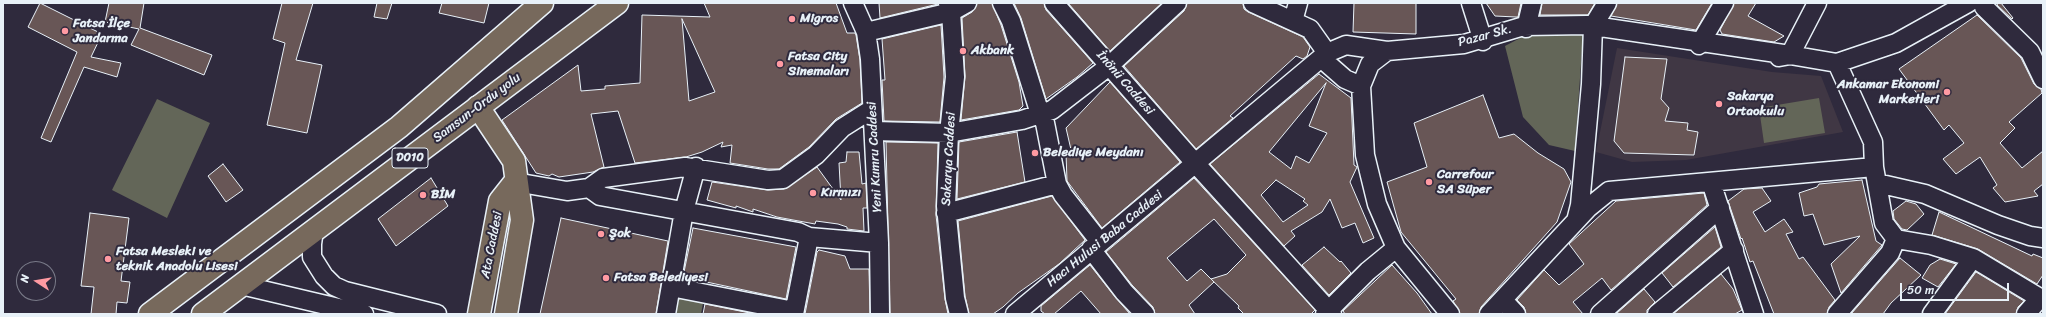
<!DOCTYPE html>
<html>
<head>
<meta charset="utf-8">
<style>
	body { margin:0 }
	#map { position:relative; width:2046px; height:317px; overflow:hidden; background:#2f2a3d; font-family:Sriracha,sans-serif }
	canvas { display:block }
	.frame { position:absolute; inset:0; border:4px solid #e8f1f8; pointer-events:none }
	.north { position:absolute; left:16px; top:261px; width:40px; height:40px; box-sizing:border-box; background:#2f2a3d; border:1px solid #797a88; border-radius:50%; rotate:282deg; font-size:11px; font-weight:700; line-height:16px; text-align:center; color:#e8f1f8 }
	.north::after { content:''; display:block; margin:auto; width:14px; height:18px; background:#ff9aa2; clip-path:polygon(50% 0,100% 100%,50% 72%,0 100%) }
	.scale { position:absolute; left:1900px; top:283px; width:109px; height:18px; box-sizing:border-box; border:2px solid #e8f1f8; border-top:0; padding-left:5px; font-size:12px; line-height:14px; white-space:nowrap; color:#e8f1f8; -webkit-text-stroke:3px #2f2a3d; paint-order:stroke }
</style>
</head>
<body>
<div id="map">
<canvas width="2046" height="317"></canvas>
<div class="frame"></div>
<div class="north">N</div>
<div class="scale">50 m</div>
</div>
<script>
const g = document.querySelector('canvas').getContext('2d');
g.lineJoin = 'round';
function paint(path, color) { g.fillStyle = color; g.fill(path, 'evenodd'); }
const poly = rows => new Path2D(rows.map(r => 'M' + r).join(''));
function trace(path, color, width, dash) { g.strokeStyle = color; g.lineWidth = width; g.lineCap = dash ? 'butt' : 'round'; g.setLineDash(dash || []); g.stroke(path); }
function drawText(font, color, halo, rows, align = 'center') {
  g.font = font + ' Sriracha,sans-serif'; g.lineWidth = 4; g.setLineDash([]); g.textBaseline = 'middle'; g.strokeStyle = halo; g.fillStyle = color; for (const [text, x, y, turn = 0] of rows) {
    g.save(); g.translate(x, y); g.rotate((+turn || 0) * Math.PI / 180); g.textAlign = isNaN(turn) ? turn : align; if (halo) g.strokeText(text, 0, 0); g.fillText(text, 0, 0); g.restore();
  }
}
paint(poly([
	[1617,48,1772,72,1821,76,1843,132,1686,160,1632,162,1596,152]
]), '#403744');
paint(poly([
	[1555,32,1583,34,1575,151,1549,145,1523,117,1505,46,1524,36],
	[1819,98,1825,133,1764,143,1759,108],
	[157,99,210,123,167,218,112,190],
	[680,294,704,298,701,314,676,314]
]), '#636658');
const building = poly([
	[40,3,102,34,91,57,121,63,117,77,84,67,51,142,41,138,77,52,28,27,40,3],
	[109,3,144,3,140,28,212,55,204,75,131,45,139,29,105,22,109,3],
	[282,3,313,3,296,60,322,65,307,133,267,125,285,43,273,39,282,3],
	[377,3,392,3,387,19,374,17,377,3],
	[442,3,489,3,484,23,439,13,442,3],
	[704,3,836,3,847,33,855,33,856,35,860,60,862,103,836,119,809,147,779,169,768,169,730,163,732,145,721,147,723,142,702,152,686,157,635,163,618,111,591,114,604,167,593,172,559,177,552,174,549,176,536,173,502,120,578,65,581,91,605,89,605,86,640,83,642,15,710,17,704,3],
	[682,19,715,92,689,101,682,19],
	[879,3,937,3,938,4,880,18,879,3],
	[977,3,992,3,1001,25,1019,82,1023,106,1019,110,961,120,965,76,962,18,972,12,977,3],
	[1014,3,1044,3,1046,10,1093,63,1077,77,1046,99,1021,18,1014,3],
	[1068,3,1162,3,1110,51,1068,3],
	[1187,3,1243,3,1244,9,1248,12,1303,37,1310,47,1307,56,1303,59,1296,56,1230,116,1233,118,1196,149,1124,66,1184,11,1187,3],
	[1354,3,1416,3,1416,34,1353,32,1354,3],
	[1486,3,1521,3,1518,17,1516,17,1495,16,1486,3],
	[1542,3,1595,3,1588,15,1540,15,1542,3],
	[1617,3,1712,3,1696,30,1611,16,1617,3],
	[1734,3,1756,3,1748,16,1784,36,1774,42,1722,34,1720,30,1734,3],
	[1998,3,2001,3,2013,18,2012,19,1997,5,1998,3],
	[1977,15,2021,58,2034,84,2041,89,2042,93,2009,122,2015,128,2000,143,2022,168,2043,151,2043,184,2034,191,2038,196,2005,202,1993,188,1997,185,1980,157,1956,174,1943,159,1964,143,1949,125,1944,130,1899,69,1977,15],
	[941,25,944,77,940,122,884,121,882,80,885,80,882,39,941,25],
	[1625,57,1667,59,1661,99,1669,108,1665,121,1688,123,1687,130,1698,132,1694,155,1624,153,1614,141,1625,57],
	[1319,74,1351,98,1354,165,1357,167,1350,182,1374,238,1363,243,1355,223,1342,228,1330,199,1322,212,1291,231,1295,236,1284,246,1210,164,1319,74],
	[1326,83,1309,126,1327,133,1309,163,1296,156,1291,169,1269,152,1326,83],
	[1276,180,1305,199,1303,201,1308,205,1283,222,1261,195,1276,180],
	[1110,82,1180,162,1102,228,1067,181,1066,153,1072,154,1066,128,1110,82],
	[1483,95,1499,138,1514,134,1538,153,1564,169,1571,182,1557,222,1481,307,1479,314,1460,314,1453,301,1456,299,1401,232,1387,182,1427,167,1414,123,1483,95],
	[1017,132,1025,182,957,199,959,142,1017,132],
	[886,142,938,143,936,215,945,299,948,314,890,314,886,142],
	[847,152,859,152,862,184,866,183,867,208,863,208,864,231,847,229,847,227,838,224,816,221,815,224,777,217,753,209,753,212,736,206,736,208,707,200,712,182,767,190,784,189,817,167,841,200,839,163,846,162,847,152],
	[223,164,243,190,226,202,208,176,223,164],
	[431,178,448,206,396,246,378,219,431,178],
	[1194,178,1315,310,1311,314,1244,314,1238,308,1239,306,1211,279,1227,274,1246,255,1214,219,1167,258,1187,281,1201,269,1214,282,1189,305,1195,314,1155,314,1153,307,1132,285,1106,252,1194,178],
	[1862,180,1876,241,1882,245,1841,293,1831,264,1860,236,1824,245,1813,214,1804,216,1799,193,1817,187,1819,184,1862,180],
	[1762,188,1771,201,1753,212,1765,232,1784,219,1793,232,1786,234,1799,259,1803,257,1835,300,1829,307,1827,314,1774,314,1753,261,1750,262,1742,238,1741,239,1728,201,1744,189,1762,188],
	[1704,193,1707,205,1611,290,1602,278,1573,302,1583,314,1526,314,1524,307,1517,300,1544,270,1559,285,1584,264,1569,244,1616,201,1704,193],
	[1052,196,1085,240,1059,264,1018,293,1003,307,993,314,969,314,965,296,958,221,1052,196],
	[1906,201,1916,204,1924,214,1907,230,1902,229,1894,219,1893,211,1906,201],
	[1939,212,2032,256,2033,254,2043,258,2043,275,2037,284,1978,249,1932,235,1939,212],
	[90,213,129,218,121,281,130,282,127,303,117,302,116,314,91,314,94,287,81,286,90,213],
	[561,218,668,241,656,314,540,314,561,218],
	[1715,227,1721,247,1673,287,1662,273,1715,227],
	[693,228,796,247,786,299,683,277,693,228],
	[1324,247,1340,262,1341,261,1351,273,1329,295,1302,265,1324,247],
	[819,250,845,256,850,269,869,269,870,314,805,314,817,252,819,250],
	[1900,258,1921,275,1891,303,1883,314,1851,314,1900,258],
	[1940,259,1956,264,1938,287,1922,278,1930,265,1940,259],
	[1090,265,1116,298,1130,314,1101,314,1081,291,1054,314,1045,314,1041,311,1041,306,1090,265],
	[1392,265,1417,293,1432,314,1345,314,1343,311,1392,265],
	[1976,272,2024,301,2018,307,2016,314,1945,314,1976,272],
	[1721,274,1733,289,1742,310,1735,314,1673,314,1721,274],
	[1644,289,1655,302,1647,310,1647,314,1616,314,1644,289],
	[705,304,755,314,703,314,705,304]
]);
paint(building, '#685656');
trace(building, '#e8f1f8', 1);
const minor = poly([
	[853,3,866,32,870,59,879,243,880,314],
	[948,3,951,12,955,77,949,133,946,206,955,298,959,314],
	[1054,3,1195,163,1332,314],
	[1253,3,1310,29,1327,53],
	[1471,3,1483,41],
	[1985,3,1984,7,2030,52,2043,79],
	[1293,21,1298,3],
	[1526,28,1532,3],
	[866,32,951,12,967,3],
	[1699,45,1724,3],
	[1387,51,1370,64,1361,86,1365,155,1377,204,1396,248,1450,314],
	[1790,55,1817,3],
	[1779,57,1790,55,1837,63,1873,142,1874,167,1884,223,1896,239,1931,245,1973,258,2043,300],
	[1321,58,1345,79,1361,86],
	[1837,63,1896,43,1968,3],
	[874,131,949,133,1022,120,1052,110,1109,66,1177,3],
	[515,182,567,191,589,188,603,178,685,167,768,180,783,179,816,155,842,128,872,109],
	[1711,182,1754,314],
	[1877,183,1925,194,1998,225,2030,236,2043,238],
	[1057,184,1063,195,1100,242],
	[589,188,600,196,798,232,809,237,879,243],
	[946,213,1057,184,1045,123,1040,114,1011,21,1002,3],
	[1576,221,1580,205,1591,84,1593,26,1607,3],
	[314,229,312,244,312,257,324,276,334,286,345,291,437,314],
	[1091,249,1124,292,1145,314],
	[241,285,364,314],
	[671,287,794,311],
	[1503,300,1516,314],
	[666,314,684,211,696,167],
	[794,314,809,237],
	[1015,314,1327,53,1346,45,1387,51,1464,44,1524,26,1587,25,1790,55],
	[1325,314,1368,271,1396,248],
	[1489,314,1588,208,1609,191,1874,167],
	[1600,314,1720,208],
	[1657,314,1734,250],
	[1837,314,1890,253,1896,239],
	[1932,314,1973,258],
	[2026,314,2040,298]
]);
const major = poly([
	[478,107,514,161,522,220,506,314],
	[479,314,500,201,515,182]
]);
const highway = poly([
	[150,314,399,127,542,3],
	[203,314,617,3]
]);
trace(minor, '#e8f1f8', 21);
trace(major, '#e8f1f8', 25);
trace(highway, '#e8f1f8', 25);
trace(minor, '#2f2a3d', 18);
trace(major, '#77695c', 22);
trace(highway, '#77695c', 22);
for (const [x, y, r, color] of [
	[792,19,4,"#ff9aa2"],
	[65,31,4,"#ff9aa2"],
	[963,51,4,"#ff9aa2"],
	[780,64,4,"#ff9aa2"],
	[1947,92,4,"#ff9aa2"],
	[1719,104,4,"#ff9aa2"],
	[1035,153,4,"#ff9aa2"],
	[1429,182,4,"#ff9aa2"],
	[813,193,4,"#ff9aa2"],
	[423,195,4,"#ff9aa2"],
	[601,234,4,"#ff9aa2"],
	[108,259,4,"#ff9aa2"],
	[606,278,4,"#ff9aa2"]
]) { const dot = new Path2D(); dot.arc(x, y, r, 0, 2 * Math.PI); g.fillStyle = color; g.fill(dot); trace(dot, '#2f2a3d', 1.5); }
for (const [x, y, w] of [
	[410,158,36]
]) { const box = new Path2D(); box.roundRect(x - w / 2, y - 10, w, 20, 3); g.fillStyle = '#2f2a3d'; g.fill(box); trace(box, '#e8f1f8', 1); }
drawText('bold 12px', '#e8f1f8', null, [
	["D010",410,158]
]);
drawText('bold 13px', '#e8f1f8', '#2f2a3d', [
	["Migros",800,19],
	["Fatsa İlçe",73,24],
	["Jandarma",73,39],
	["Akbank",971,51],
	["Fatsa City",788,57],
	["Sinemaları",788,72],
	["Ankamar Ekonomi",1939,85,"right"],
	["Marketleri",1939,100,"right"],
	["Sakarya",1727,97],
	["Ortaokulu",1727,112],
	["Belediye Meydanı",1043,153],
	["Carrefour",1437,175],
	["SA Süper",1437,190],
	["Kırmızı",821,193],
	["BİM",431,195],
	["Şok",609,234],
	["Fatsa Mesleki ve",116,252],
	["teknik Anadolu Lisesi",116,267],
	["Fatsa Belediyesi",614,278]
], 'left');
drawText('13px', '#e8f1f8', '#2f2a3d', [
	["Pazar Sk.",1485,36,-15],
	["İnönü Caddesi",1125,83,49],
	["Samsun-Ordu yolu",477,108,-37],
	["Yeni Kumru Caddesi",875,157,-93],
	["Sakarya Caddesi",949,159,-87],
	["Hacı Hulusi Baba Caddesi",1105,239,-39],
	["Ata Caddesi",492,245,-79]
]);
</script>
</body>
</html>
